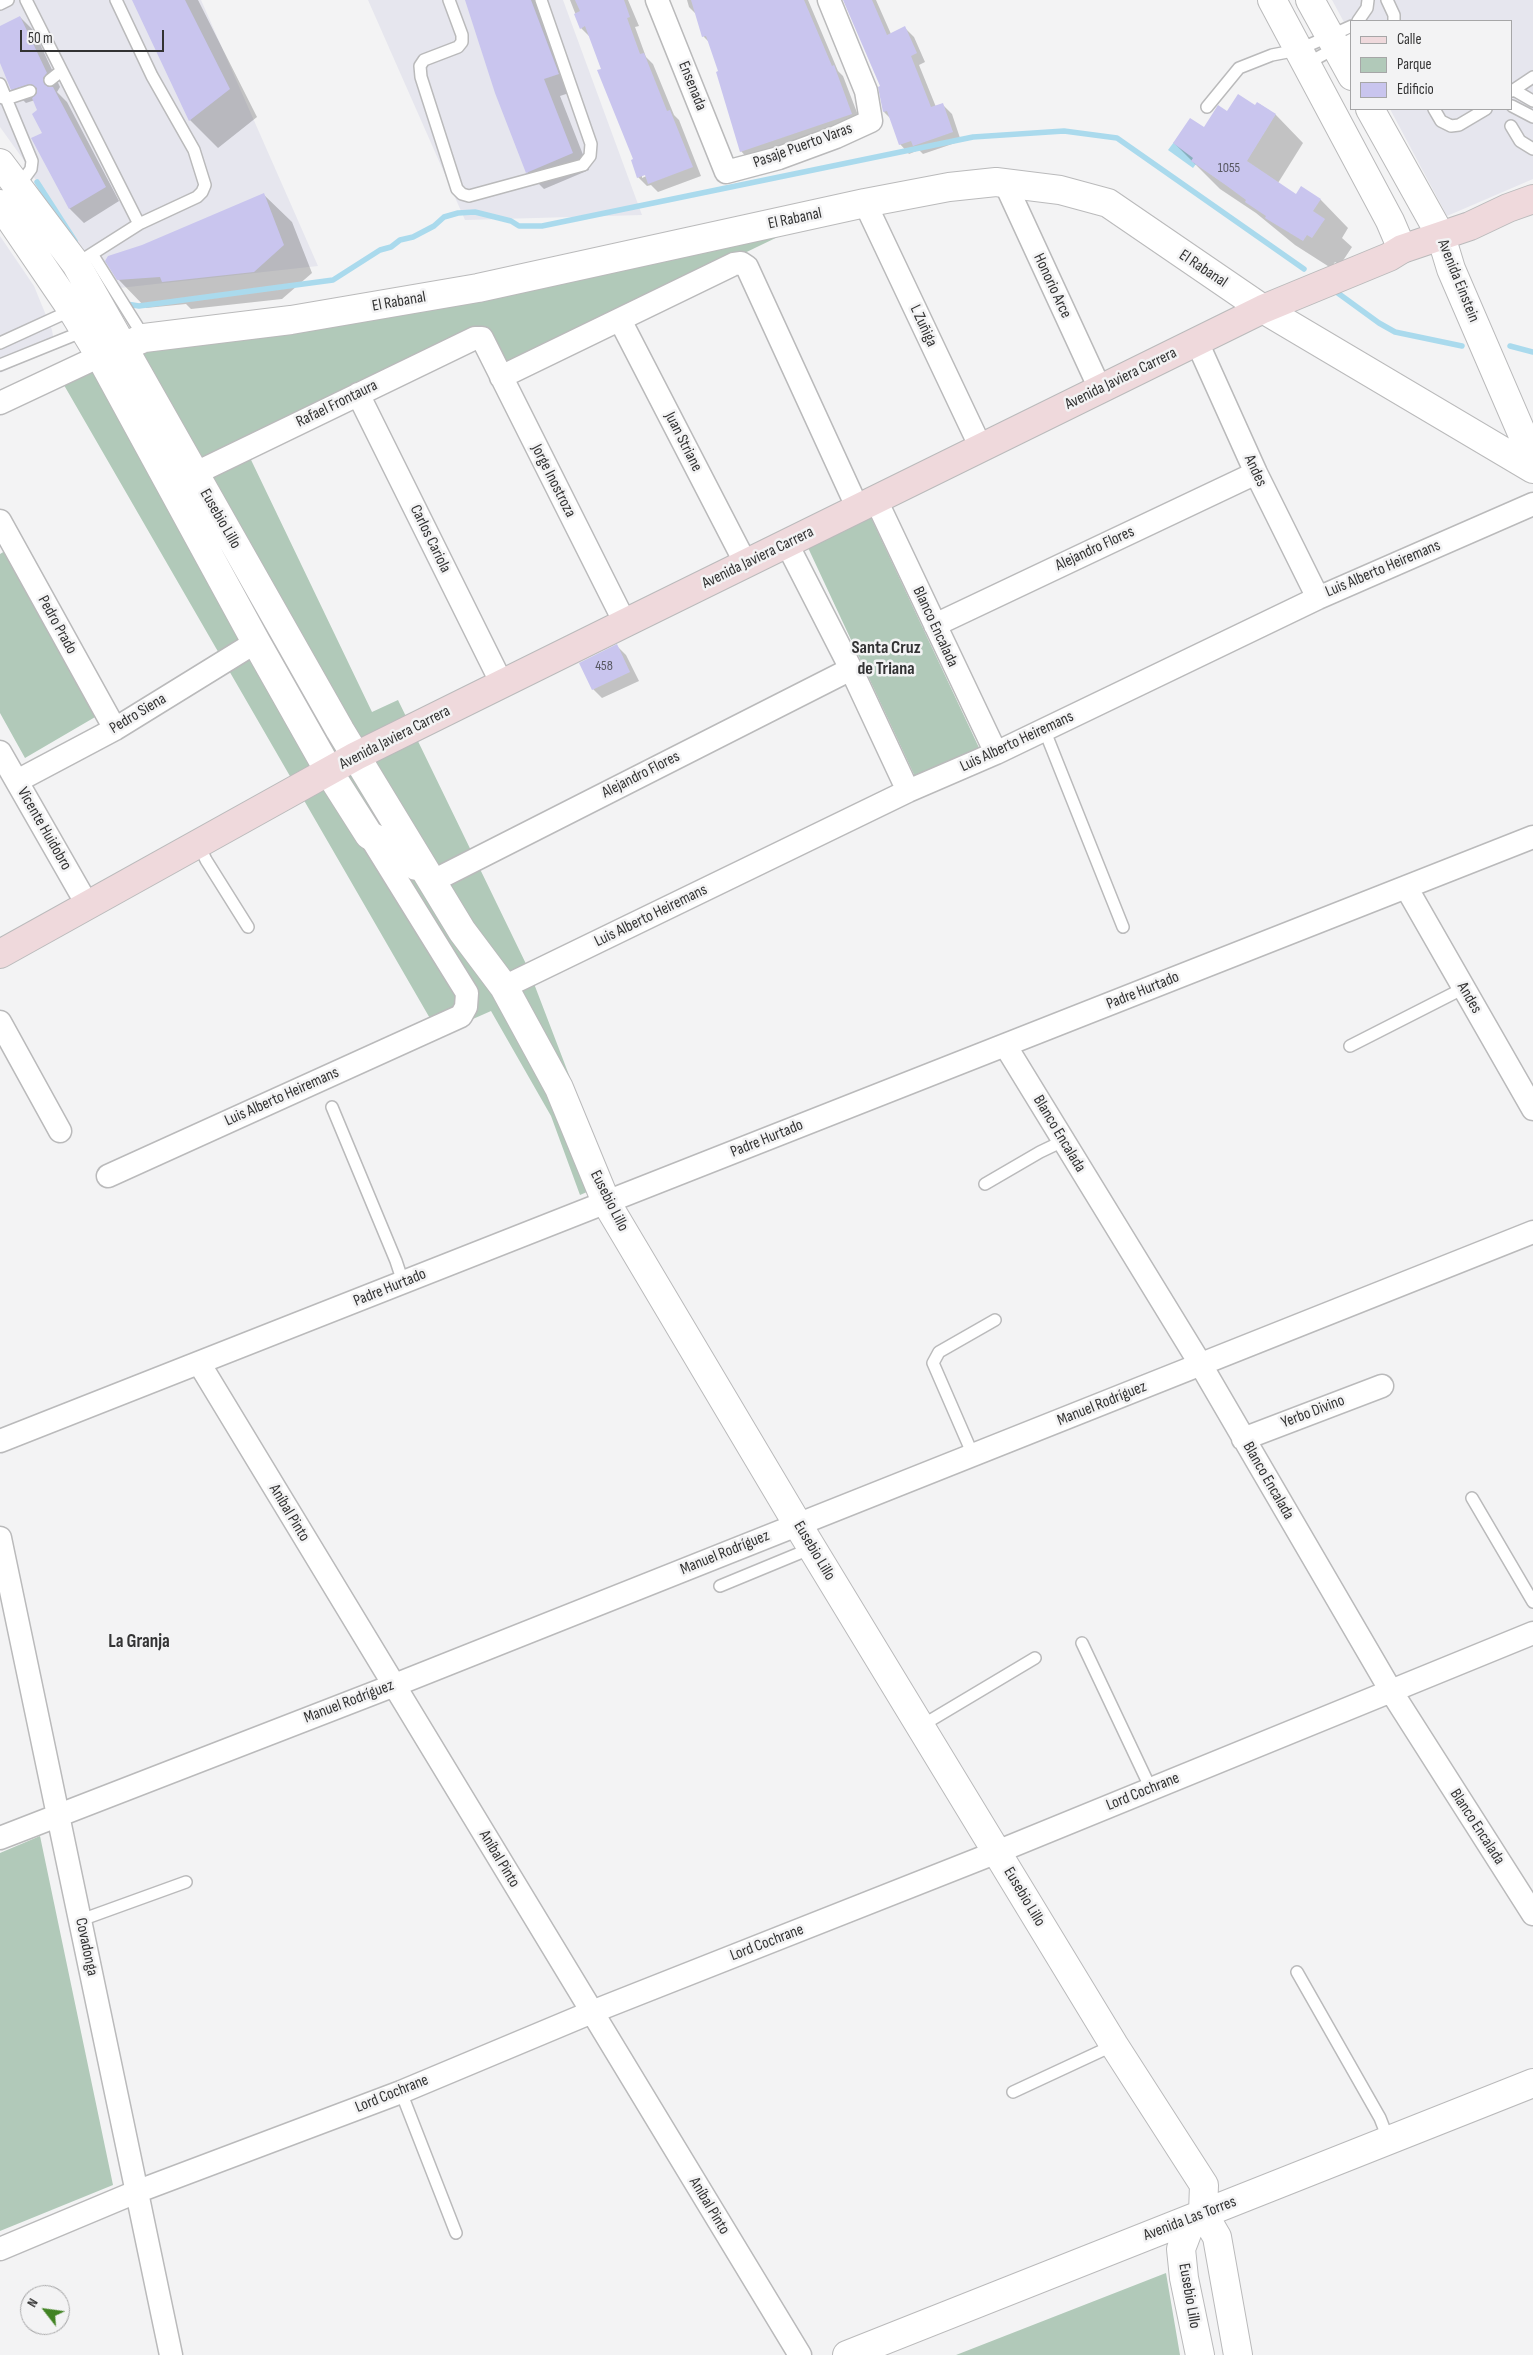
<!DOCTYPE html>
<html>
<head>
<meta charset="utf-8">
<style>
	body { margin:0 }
	#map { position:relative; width:1533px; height:2355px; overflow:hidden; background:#f3f3f4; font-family:"Sofia Sans Condensed",sans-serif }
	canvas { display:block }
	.legend { position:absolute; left:1350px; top:20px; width:162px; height:90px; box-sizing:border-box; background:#f3f3f4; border:1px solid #a6a6a7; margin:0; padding:6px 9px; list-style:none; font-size:15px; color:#333 }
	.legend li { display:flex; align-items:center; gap:10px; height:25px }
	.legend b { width:25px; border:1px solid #a6a6a7 }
	.north { position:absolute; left:20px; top:2285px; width:50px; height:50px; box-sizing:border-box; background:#f3f3f4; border:1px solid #a6a6a7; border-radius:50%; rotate:300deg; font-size:14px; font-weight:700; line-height:20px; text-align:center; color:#333 }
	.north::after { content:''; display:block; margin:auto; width:18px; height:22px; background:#428324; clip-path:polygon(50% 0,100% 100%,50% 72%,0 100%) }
	.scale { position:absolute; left:20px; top:30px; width:144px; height:22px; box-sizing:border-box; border:2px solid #333; border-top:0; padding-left:6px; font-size:15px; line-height:18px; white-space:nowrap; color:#333; -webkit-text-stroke:4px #f3f3f4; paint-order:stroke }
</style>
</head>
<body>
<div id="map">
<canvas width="1533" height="2355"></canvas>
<ul class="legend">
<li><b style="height:6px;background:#efd9dc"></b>Calle</li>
<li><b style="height:14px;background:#b1c9b9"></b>Parque</li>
<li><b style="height:14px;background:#c9c5ee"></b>Edificio</li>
</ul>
<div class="north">N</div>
<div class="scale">50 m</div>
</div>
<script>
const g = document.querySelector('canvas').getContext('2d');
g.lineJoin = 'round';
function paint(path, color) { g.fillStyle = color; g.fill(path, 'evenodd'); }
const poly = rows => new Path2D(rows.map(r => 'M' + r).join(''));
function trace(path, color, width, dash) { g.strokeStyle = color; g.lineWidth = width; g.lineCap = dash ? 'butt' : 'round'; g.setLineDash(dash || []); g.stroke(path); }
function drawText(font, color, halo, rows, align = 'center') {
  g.font = font + ' "Sofia Sans Condensed",sans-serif'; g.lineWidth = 5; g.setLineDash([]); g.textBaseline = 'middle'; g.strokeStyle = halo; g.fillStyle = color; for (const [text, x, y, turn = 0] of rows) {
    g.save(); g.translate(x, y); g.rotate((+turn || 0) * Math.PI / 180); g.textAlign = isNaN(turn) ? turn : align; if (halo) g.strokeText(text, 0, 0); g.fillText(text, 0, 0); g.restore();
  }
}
paint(poly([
	[0,0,201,0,318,266,102,290,23,159,0,127],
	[368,0,563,0,642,215,465,220],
	[1332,0,1533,0,1533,179,1447,216,1390,109,1512,109,1512,21,1352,21,1352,37],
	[0,236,34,286,52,330,55,348,0,373]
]), '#e6e6ee');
paint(poly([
	[815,219,502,370,482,331,241,439,372,712,398,700,528,968,610,1182,580,1195,551,1116,491,1011,439,1034,57,373,134,333],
	[867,509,981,752,917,781,803,537],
	[10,548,102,713,25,758,0,713,0,554],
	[40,1836,113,2185,0,2231,0,1853],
	[1166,2273,1180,2355,956,2355]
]), '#b1c9b9');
paint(poly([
	[1174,142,1199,160,1193,168,1168,150]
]), '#aadaed');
paint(poly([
	[134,0,198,0,257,117,218,148,190,120],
	[467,0,540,0,575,91,560,96,589,170,544,189,527,172],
	[570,0,628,0,639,26,635,27,646,57,653,64,674,115,679,120,701,176,658,192,651,185,647,186,638,177,634,160,590,37,581,28],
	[651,174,642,178,642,175],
	[687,0,808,0,838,71,843,76,861,123,750,161,741,151,720,72,709,42,704,37,696,14,689,7],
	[844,0,876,0,891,34,905,28,914,37,925,62,919,65,936,107,943,105,952,114,961,141,923,154,919,150,909,154,900,144,891,119,884,112,882,87],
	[20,17,34,31,60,87,57,92,67,102,119,201,84,223,70,209,33,139,44,134,35,100,26,103,12,89,0,60,0,28],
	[1258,103,1276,115,1303,143,1278,183,1296,196,1301,187,1321,200,1348,228,1342,238,1352,247,1340,265,1335,262,1331,268,1295,245,1256,213,1220,189,1174,143,1204,128,1227,113,1255,107],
	[264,195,292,222,312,273,282,299,191,309,186,304,146,308,118,279,142,246],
	[617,646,626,655,639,681,602,698,593,689]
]), '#0003');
trace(poly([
	[37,182,75,241],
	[98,275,112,297,120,303,139,306,333,280,380,250,391,247,400,240,413,237,434,226,444,217,458,213,475,212,511,221,519,226,542,226,973,137,1064,131,1117,138,1304,269],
	[1335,291,1379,323,1395,332,1462,346],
	[1510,346,1533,352]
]), '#aadaed', 5.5);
paint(poly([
	[132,0,185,0,230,89,189,121],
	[465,0,531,0,559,74,544,79,573,153,526,173,495,93],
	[575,0,624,0,630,17,627,18,640,54,644,53,667,111,670,110,693,167,648,184,645,175,637,178,631,160,633,159,597,70,601,69,585,26,580,29,574,14,580,11],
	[691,0,804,0,832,66,834,65,852,114,740,152,716,72,718,71,706,36,702,37],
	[843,0,872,0,887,35,905,26,917,53,911,56,931,107,943,103,953,132,913,146,911,141,899,145,887,111,883,112,878,87,880,86],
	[20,16,47,73,43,78,44,84,48,87,53,87,106,187,69,209,31,138,42,133,32,114,37,110,32,98,37,93,37,88,31,84,11,90,0,63,0,26],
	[1238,94,1255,105,1257,102,1276,114,1247,161,1296,194,1301,186,1321,199,1313,211,1325,219,1312,238,1307,235,1303,241,1265,218,1266,216,1245,202,1246,200,1227,186,1191,161,1193,158,1173,143,1190,118,1204,127,1218,105,1227,111],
	[264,193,284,245,254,272,162,282,160,277,117,280,105,261,108,256,142,245],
	[617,644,630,672,592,690,579,663]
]), '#c9c5ee');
const service = poly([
	[26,0,139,224],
	[449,0,462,35,462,42,458,47,424,60,420,66,421,77,457,189,462,194,469,196,583,165,590,156,591,144,541,0],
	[1387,0,1394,15,1394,21],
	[0,4,8,0],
	[1358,21,1367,8,1368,0],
	[1306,64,1352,39],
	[50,80,60,72],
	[0,84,32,161,31,169,18,187],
	[1514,90,1533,101],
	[1512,91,1533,77],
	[0,97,6,99,30,91],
	[1512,106,1533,117],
	[1207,107,1239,68,1272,55,1298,50,1352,26],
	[1434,109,1441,121,1451,126,1459,125,1486,109],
	[1511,126,1520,141,1533,149],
	[92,254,144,337],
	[76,264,139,224,197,197,202,192,205,185,194,150,152,76,116,0],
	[0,343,72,310],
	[0,365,84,331],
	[1044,729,1123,927],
	[198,843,206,860,248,927],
	[1350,1046,1464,988],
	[332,1107,396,1261,403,1282],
	[985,1184,1040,1152,1063,1141],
	[973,1455,933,1363,939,1352,995,1320],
	[1472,1498,1533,1602],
	[720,1586,812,1548],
	[1082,1643,1151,1789],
	[921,1726,1035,1658],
	[81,1920,186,1882],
	[1297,1972,1380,2118,1389,2141],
	[401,2092,456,2233],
	[1013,2092,1114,2045]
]);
const minor = poly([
	[657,0,726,172,779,158,836,137,871,121,866,91,829,0],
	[1005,183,1100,389],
	[865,203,981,448],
	[620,320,746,564],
	[1197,342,1256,473,1318,598],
	[501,377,734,264,741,263,747,267,858,509],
	[358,394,502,684],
	[0,403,100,356],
	[194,474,475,338,482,338,625,623],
	[876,500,996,753],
	[0,521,115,729],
	[787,544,851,669,908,791],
	[935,625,1256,473],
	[0,752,88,906],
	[17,781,115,729,256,642],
	[431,882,851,669],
	[1406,887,1533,1109],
	[504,987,908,791,996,753,1318,598,1533,504],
	[0,1022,60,1131],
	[1005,1045,1201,1365,1391,1691,1533,1914],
	[108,1176,461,1016,466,1007,467,993,369,835],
	[199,1363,800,2355],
	[1243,1439,1382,1386],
	[0,1441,1533,837],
	[0,1538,171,2355],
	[0,1838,405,1681,1533,1232],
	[0,2249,136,2192,401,2092,592,2012,997,1852,1533,1633]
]);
const tertiary = poly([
	[1272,0,1390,221,1402,249],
	[1310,0,1352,76],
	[1370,109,1441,236,1451,269,1533,459],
	[0,163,76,264,340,730,462,931,504,987,559,1088,606,1202,804,1535,1114,2045,1204,2185,1203,2213,1189,2228,1181,2249,1184,2278,1200,2355],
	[0,204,72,310,100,356,256,642,334,780,369,835,396,850,416,866],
	[100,356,144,338,291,320,478,288,865,203,949,187,996,182,1060,190,1108,203,1263,309,1533,469],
	[1203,2213,1217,2237,1238,2355],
	[847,2355,1533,2083]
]);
const secondary = poly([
	[0,954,356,756,625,623,1263,309,1389,257,1402,249,1470,226,1508,208,1533,199]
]);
trace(service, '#bababb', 14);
trace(minor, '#bababb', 25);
trace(tertiary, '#bababb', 30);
trace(secondary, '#bababb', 30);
trace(service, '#fff', 11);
trace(minor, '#fff', 22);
trace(tertiary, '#fff', 28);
trace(secondary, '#efd9dc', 28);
drawText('14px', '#585862', null, [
	["1055",1229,168],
	["458",604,666]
]);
drawText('16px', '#333', '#f3f3f4', [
	["Ensenada",692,86,68],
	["Pasaje Puerto Varas",803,146,-20],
	["El Rabanal",795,219,-12],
	["El Rabanal",1203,269,34],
	["Avenida Einstein",1458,281,68],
	["Honorio Arce",1052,286,65],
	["El Rabanal",399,302,-10],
	["L Zuñiga",923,326,65],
	["Avenida Javiera Carrera",1121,379,-26],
	["Rafael Frontaura",337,404,-26],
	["Juan Striane",683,442,63],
	["Andes",1255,471,65],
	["Jorge Inostroza",553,481,63],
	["Eusebio Lillo",220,519,60],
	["Carlos Cariola",430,539,64],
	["Alejandro Flores",1095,549,-25],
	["Avenida Javiera Carrera",758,558,-26],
	["Luis Alberto Heiremans",1383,569,-23],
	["Pedro Prado",57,625,61],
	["Blanco Encalada",935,627,65],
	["Pedro Siena",138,714,-31],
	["Avenida Javiera Carrera",395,738,-27],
	["Luis Alberto Heiremans",1017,742,-25],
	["Alejandro Flores",641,775,-27],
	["Vicente Huidobro",44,829,60],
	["Luis Alberto Heiremans",651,916,-26],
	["Padre Hurtado",1143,991,-22],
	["Andes",1469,998,60],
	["Luis Alberto Heiremans",282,1097,-24],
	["Blanco Encalada",1059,1134,59],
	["Padre Hurtado",767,1139,-22],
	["Eusebio Lillo",609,1201,63],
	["Padre Hurtado",390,1288,-22],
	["Manuel Rodríguez",1102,1404,-22],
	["Yerbo Divino",1313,1412,-21],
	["Blanco Encalada",1268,1481,60],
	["Aníbal Pinto",289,1513,59],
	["Eusebio Lillo",814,1551,59],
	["Manuel Rodríguez",725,1553,-22],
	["Manuel Rodríguez",349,1702,-21],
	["Lord Cochrane",1143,1792,-22],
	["Blanco Encalada",1477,1827,57],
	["Aníbal Pinto",499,1859,59],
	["Eusebio Lillo",1024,1897,59],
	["Lord Cochrane",767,1943,-21],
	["Covadonga",86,1947,78],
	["Lord Cochrane",392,2094,-22],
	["Aníbal Pinto",709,2206,59],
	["Avenida Las Torres",1190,2219,-21],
	["Eusebio Lillo",1189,2296,80]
]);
drawText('bold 18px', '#333334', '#f3f3f4', [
	["Santa Cruz",886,648],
	["de Triana",886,669]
]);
drawText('bold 19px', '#333334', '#f3f3f4', [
	["La Granja",139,1642]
]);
</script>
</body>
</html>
